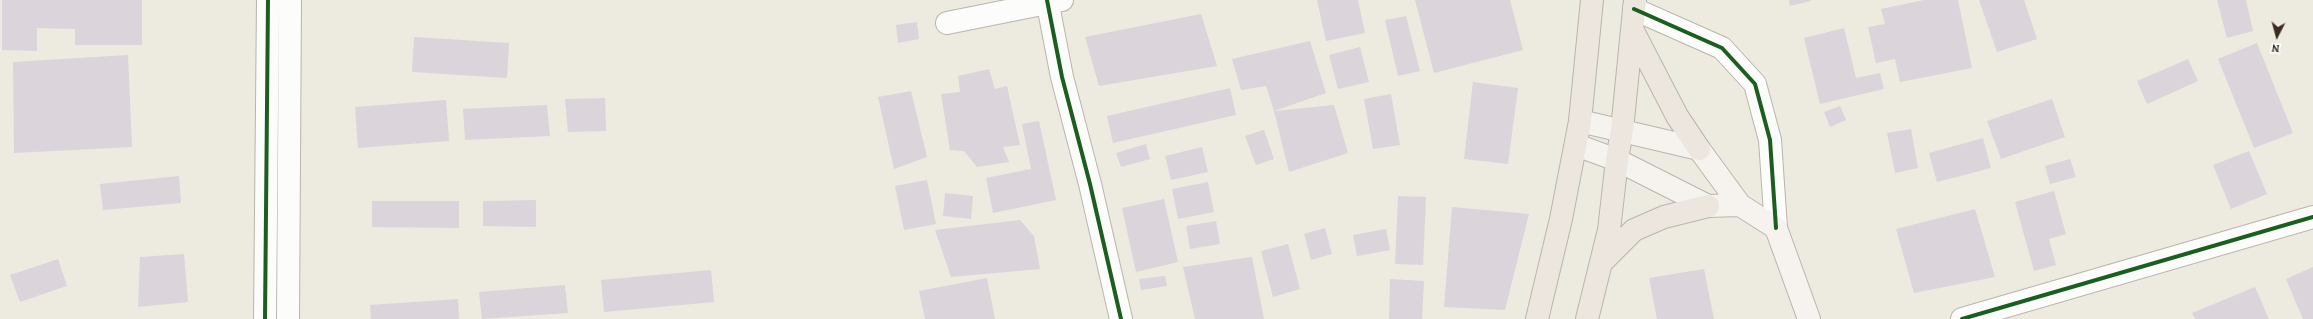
<!DOCTYPE html>
<html>
<head>
<meta charset="utf-8">
<style>
	body { margin:0 }
	#map { position:relative; width:2313px; height:319px; overflow:hidden; background:#edeadf; font-family:Alegreya,serif }
	canvas { display:block }
	.north { position:absolute; left:2257px; top:16px; width:40px; height:40px; -webkit-text-stroke:3px #fff; paint-order:stroke; rotate:186deg; font-size:11px; font-weight:700; line-height:16px; text-align:center; color:#3b2a1e }
	.north::after { content:''; display:block; margin:auto; width:14px; height:18px; background:#3b2a1e; clip-path:polygon(50% 0,100% 100%,50% 72%,0 100%) }
</style>
</head>
<body>
<div id="map">
<canvas width="2313" height="319"></canvas>
<div class="north">N</div>
</div>
<script>
const g = document.querySelector('canvas').getContext('2d');
g.lineJoin = 'round';
function paint(path, color) { g.fillStyle = color; g.fill(path, 'evenodd'); }
const poly = rows => new Path2D(rows.map(r => 'M' + r).join(''));
function trace(path, color, width, dash) { g.strokeStyle = color; g.lineWidth = width; g.lineCap = dash ? 'butt' : 'round'; g.setLineDash(dash || []); g.stroke(path); }
paint(poly([
	[2,0,142,0,142,45,75,45,75,29,37,28,37,51,2,50],
	[1317,0,1358,0,1365,33,1326,41],
	[1415,0,1510,0,1523,50,1434,73],
	[1789,0,1811,0,1811,1,1790,6],
	[1924,0,1958,0,1972,68,1900,82,1895,59,1876,63,1868,27,1885,24,1881,9],
	[1979,0,2024,0,2037,39,1997,52],
	[2217,0,2246,0,2253,31,2227,38],
	[1201,14,1217,66,1099,86,1085,37],
	[1406,16,1420,71,1398,76,1385,20],
	[917,22,919,39,898,43,896,25],
	[1844,28,1856,78,1880,73,1884,89,1820,104,1804,38],
	[414,37,509,43,507,78,412,72],
	[1310,41,1326,93,1274,111,1266,86,1241,90,1232,59],
	[2257,43,2293,133,2254,148,2218,59],
	[1360,47,1369,82,1338,89,1329,55],
	[128,55,132,147,14,153,13,62],
	[2188,59,2198,81,2147,104,2137,81],
	[989,69,995,89,1007,86,1020,145,1003,147,1009,162,977,167,964,151,950,150,941,94,960,92,958,76],
	[1473,82,1518,88,1508,164,1464,159],
	[1230,88,1236,115,1113,143,1107,116],
	[911,91,927,157,894,169,878,97],
	[1391,94,1400,145,1373,149,1364,99],
	[605,98,606,131,568,132,565,99],
	[2052,99,2065,137,2001,159,1987,121],
	[446,100,449,141,358,148,355,107],
	[547,105,550,136,465,140,463,109],
	[1334,105,1348,153,1289,172,1274,111],
	[1840,106,1846,120,1830,127,1824,112],
	[1039,121,1056,200,993,213,986,178,1031,169,1022,124],
	[1911,129,1918,168,1895,173,1887,133],
	[1264,130,1274,159,1256,165,1245,136],
	[1983,138,1991,168,1937,182,1929,153],
	[1146,144,1150,159,1121,167,1116,153],
	[1202,147,1208,172,1171,180,1165,156],
	[2249,151,2267,194,2231,209,2213,165],
	[2070,159,2076,177,2050,184,2045,166],
	[179,176,181,203,103,210,100,184],
	[927,180,936,224,904,230,895,186],
	[1208,182,1214,212,1178,219,1172,189],
	[2054,191,2066,234,2049,239,2056,265,2034,271,2015,202],
	[945,193,973,196,971,219,943,216],
	[1398,196,1426,197,1423,265,1395,264],
	[1164,199,1178,262,1136,272,1122,208],
	[536,200,536,227,483,226,483,201],
	[372,201,459,201,459,228,372,227],
	[1452,207,1529,214,1505,310,1444,307],
	[1975,209,1995,277,1914,293,1896,229],
	[1020,220,1034,236,1040,269,951,277,935,230],
	[1216,221,1220,244,1190,249,1186,226],
	[1325,228,1332,254,1311,260,1304,234],
	[1386,229,1390,250,1357,256,1353,235],
	[1288,244,1300,289,1273,297,1261,251],
	[184,254,188,302,138,307,140,257],
	[1252,257,1264,319,1195,319,1183,267],
	[58,259,67,286,20,302,10,275],
	[2313,267,2313,319,2303,319,2286,279],
	[1704,269,1714,319,1657,319,1649,278],
	[711,270,714,302,604,312,601,280],
	[1165,276,1167,286,1141,290,1139,279],
	[987,278,995,319,925,319,919,291],
	[1390,279,1424,281,1422,319,1389,319],
	[565,285,568,313,482,319,479,292],
	[2255,287,2269,319,2195,319,2192,313],
	[458,299,459,319,371,319,370,305]
]), '#dbd4db');
const minor = poly([
	[1047,0,1062,77,1090,184,1121,319],
	[1634,9,1722,48,1755,84,1770,140,1776,228],
	[947,23,1062,0],
	[1962,319,2313,217]
]);
const tertiary = poly([
	[265,319,268,0],
	[288,319,290,0]
]);
const secondary = poly([
	[1580,121,1699,149,1740,205,1776,228,1809,319],
	[1576,145,1617,160,1708,206,1740,205]
]);
const primary = poly([
	[1633,31,1677,116,1699,149],
	[1601,263,1634,230,1664,217,1708,206],
	[1537,319,1561,219,1580,121,1592,0],
	[1587,319,1609,230,1617,160,1622,130,1635,0]
]);
trace(minor, '#b9b5ae', 24);
trace(tertiary, '#b9b5ae', 24);
trace(secondary, '#b9b5ae', 24);
trace(primary, '#b9b5ae', 24);
trace(minor, '#fcfcfa', 22);
trace(tertiary, '#fcfcfa', 22);
trace(secondary, '#f6f3ef', 22);
trace(primary, '#ede6de', 22);
trace(poly([
	[1047,0,1062,77,1090,184,1121,319],
	[1634,9,1722,48,1755,84,1770,140,1776,228],
	[265,319,268,0],
	[1962,319,2313,217]
]), '#1b5e20', 4);
</script>
</body>
</html>
